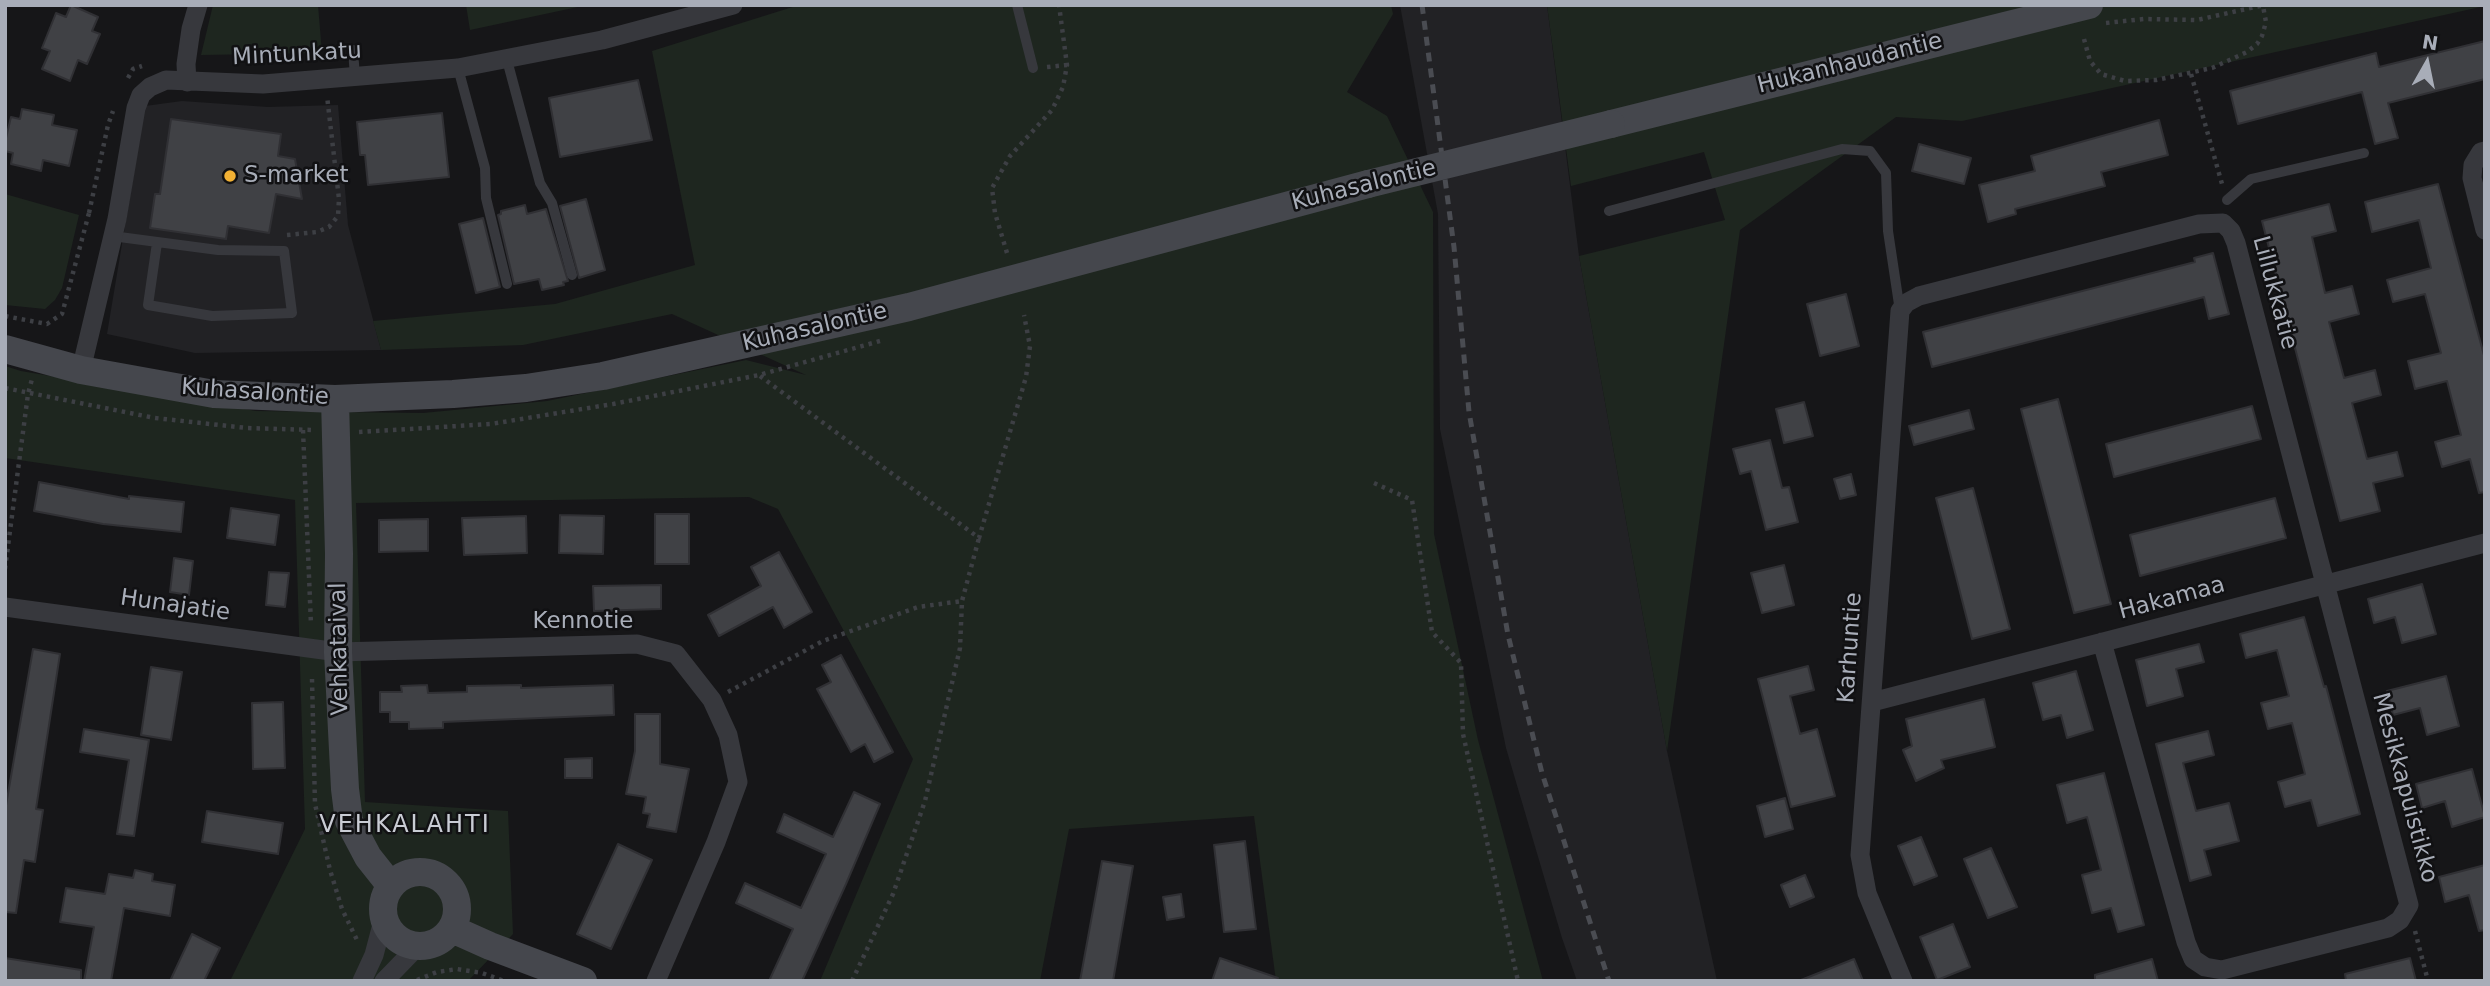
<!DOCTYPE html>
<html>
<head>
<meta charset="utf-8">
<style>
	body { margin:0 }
	#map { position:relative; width:2490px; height:986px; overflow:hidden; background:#161618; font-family:"DejaVu Sans",sans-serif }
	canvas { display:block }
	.frame { position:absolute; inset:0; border:7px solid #a8adb8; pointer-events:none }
	.north { position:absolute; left:2392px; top:28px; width:70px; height:70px; -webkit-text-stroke:5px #111113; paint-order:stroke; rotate:9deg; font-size:19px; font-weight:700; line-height:28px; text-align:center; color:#a8adb8 }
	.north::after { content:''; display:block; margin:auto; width:24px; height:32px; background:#a8adb8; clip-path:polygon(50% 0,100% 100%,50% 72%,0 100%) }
</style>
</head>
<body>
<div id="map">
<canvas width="2490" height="986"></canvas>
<div class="frame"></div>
<div class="north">N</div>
</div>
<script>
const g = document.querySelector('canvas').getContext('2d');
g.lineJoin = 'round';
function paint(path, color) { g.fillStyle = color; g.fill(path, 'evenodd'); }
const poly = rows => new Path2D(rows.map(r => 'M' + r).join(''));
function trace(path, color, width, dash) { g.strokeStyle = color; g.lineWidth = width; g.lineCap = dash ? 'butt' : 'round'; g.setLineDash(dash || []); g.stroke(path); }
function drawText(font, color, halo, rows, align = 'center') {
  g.font = font + ' "DejaVu Sans",sans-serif'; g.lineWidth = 5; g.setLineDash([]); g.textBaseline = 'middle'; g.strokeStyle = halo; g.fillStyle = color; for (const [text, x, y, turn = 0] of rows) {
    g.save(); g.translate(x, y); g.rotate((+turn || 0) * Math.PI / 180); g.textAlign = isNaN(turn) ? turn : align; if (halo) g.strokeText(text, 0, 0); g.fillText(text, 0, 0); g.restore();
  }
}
paint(poly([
	[1400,5,1547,5,1579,256,1667,751,1717,981,1577,981,1562,938,1506,748,1440,429,1438,214],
	[182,101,268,107,338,105,348,225,381,350,195,353,107,334,145,106]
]), '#222225');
paint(poly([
	[213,5,318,5,322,53,201,55],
	[466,5,587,5,470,30],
	[799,5,1391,5,1393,14,1347,92,1387,116,1433,212,1434,534,1478,740,1543,981,1276,981,1254,816,1069,829,1040,981,820,981,913,759,778,509,749,497,356,503,365,802,508,811,513,934,468,981,230,981,305,829,295,500,5,458,5,366,21,371,256,411,423,413,547,401,746,360,806,375,672,314,523,345,381,350,373,321,555,304,695,265,652,51],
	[1547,5,2485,5,2485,6,1962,121,1896,117,1740,230,1667,751,1579,256,1725,220,1704,152,1571,186],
	[5,194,79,215,62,288,55,300,45,309,5,305]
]), '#1e261f');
const building = poly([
	[71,5,98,17,92,31,100,34,87,64,78,60,70,81,42,69,50,51,42,48,56,13,66,17,71,5],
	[2485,41,2485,79,2388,103,2398,138,2375,144,2362,92,2238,124,2230,91,2376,53,2379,67,2485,41],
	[638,80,652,140,560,157,549,98,638,80],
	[22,109,54,115,52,125,77,130,69,166,43,160,41,171,11,164,13,153,5,151,5,142,11,117,20,119,22,109],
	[442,113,449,177,368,185,365,155,360,155,357,122,442,113],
	[171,119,281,134,278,156,295,159,302,199,276,194,269,233,228,226,226,239,150,228,155,194,160,194,171,119],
	[2159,120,2168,155,2101,172,2105,186,2015,209,2016,214,1988,222,1979,185,2035,171,2031,156,2159,120],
	[1919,144,1971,158,1964,184,1912,171,1919,144],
	[2438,184,2485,359,2485,492,2479,493,2470,459,2442,467,2435,442,2461,435,2447,381,2415,389,2408,361,2441,353,2425,294,2393,302,2387,280,2431,268,2419,220,2372,232,2365,202,2438,184],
	[586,199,605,270,579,278,560,206,586,199],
	[2329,204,2336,231,2312,237,2325,293,2352,286,2359,314,2329,322,2344,378,2375,370,2381,395,2352,403,2367,459,2397,452,2403,476,2373,483,2380,511,2340,521,2262,221,2329,204],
	[525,205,527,214,546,209,568,281,563,282,564,285,542,290,539,279,514,284,498,215,501,214,501,211,525,205],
	[483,218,500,287,476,293,459,224,483,218],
	[2213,253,2229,314,2209,319,2204,297,1932,367,1923,332,2195,262,2194,258,2213,253],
	[1846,294,1859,346,1820,356,1807,304,1846,294],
	[2058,399,2111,604,2074,613,2021,409,2058,399],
	[1804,402,1813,436,1784,443,1776,409,1804,402],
	[2252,406,2261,439,2114,477,2106,444,2252,406],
	[1969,410,1974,429,1914,445,1909,426,1969,410],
	[1770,440,1782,488,1789,487,1798,522,1766,530,1751,471,1740,474,1733,449,1770,440],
	[1851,474,1856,495,1840,499,1834,479,1851,474],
	[39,482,129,499,129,496,184,502,181,532,103,524,34,511,39,482],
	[1973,488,2010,629,1972,639,1936,498,1973,488],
	[2275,498,2286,538,2140,576,2130,535,2275,498],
	[231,508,279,515,275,545,227,538,231,508],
	[655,514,689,514,689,564,655,564,655,514],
	[560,515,604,516,603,554,559,553,560,515],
	[526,516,527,553,464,555,462,518,526,516],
	[428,519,428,551,379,552,379,520,428,519],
	[779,552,812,612,784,628,773,607,719,636,708,615,761,586,751,567,779,552],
	[174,558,193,561,189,595,170,592,174,558],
	[1784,565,1794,605,1762,613,1751,573,1784,565],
	[269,572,289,573,285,607,266,605,269,572],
	[2422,584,2436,634,2402,643,2395,617,2374,623,2368,599,2422,584],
	[661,585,661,609,594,611,593,586,661,585],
	[2304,617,2324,687,2326,686,2360,814,2318,826,2311,800,2285,807,2278,782,2305,774,2292,723,2268,729,2261,703,2289,696,2277,650,2246,658,2240,634,2304,617],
	[2199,644,2204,662,2176,669,2183,696,2147,706,2136,660,2199,644],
	[33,649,60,654,36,809,43,810,35,862,24,860,16,913,5,912,5,811,33,649],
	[841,655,893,752,874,762,865,744,851,752,817,689,831,682,822,665,841,655],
	[1808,666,1814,690,1790,696,1800,734,1817,729,1835,796,1791,807,1758,679,1808,666],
	[151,667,182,672,171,740,141,735,151,667],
	[2076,671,2093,730,2067,738,2061,715,2043,720,2033,683,2076,671],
	[2446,676,2459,726,2427,735,2420,708,2393,715,2387,691,2446,676],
	[427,685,428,693,467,692,467,686,521,685,521,688,613,685,614,715,443,722,443,728,409,729,409,722,390,722,390,712,380,712,380,692,402,692,401,686,427,685],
	[1984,699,1995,747,1941,760,1944,768,1916,781,1903,750,1912,746,1906,719,1984,699],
	[283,702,285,768,253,769,252,703,283,702],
	[635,714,660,714,660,764,689,769,676,832,647,827,650,814,643,813,646,797,626,794,635,751,635,714],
	[84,729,149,740,134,836,117,834,129,760,80,752,84,729],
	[2208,731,2214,755,2183,763,2196,811,2229,803,2239,841,2204,850,2211,875,2190,881,2156,744,2208,731],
	[592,758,592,778,565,778,565,759,592,758],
	[2472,769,2485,817,2452,827,2445,801,2422,808,2416,784,2472,769],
	[2104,773,2144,925,2118,932,2111,908,2092,913,2082,875,2101,870,2087,817,2067,823,2057,785,2104,773],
	[854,792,880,804,846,884,802,981,769,981,793,929,736,903,745,883,801,908,826,854,777,832,784,814,833,837,854,792],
	[1785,798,1793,829,1765,837,1757,806,1785,798],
	[207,811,283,823,278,854,202,842,207,811],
	[1921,837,1937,876,1914,885,1898,846,1921,837],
	[1245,841,1256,929,1224,932,1214,845,1245,841],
	[618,844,652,860,611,949,577,934,618,844],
	[1991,848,2017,907,1988,918,1964,859,1991,848],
	[1102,861,1133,866,1113,981,1080,981,1102,861],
	[2485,865,2485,930,2479,931,2469,895,2445,902,2439,877,2485,865],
	[135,870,153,874,152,881,175,885,170,916,124,908,111,981,84,981,94,927,60,922,66,888,105,894,109,874,133,878,135,870],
	[1805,875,1814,897,1790,907,1781,885,1805,875],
	[1181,894,1184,917,1167,920,1163,897,1181,894],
	[1953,924,1970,967,1937,980,1920,937,1953,924],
	[192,934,220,948,204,981,170,981,192,934],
	[5,958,81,970,81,981,5,981,5,958],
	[1220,958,1278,978,1277,981,1212,981,1220,958],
	[2410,958,2416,981,2346,981,2345,974,2410,958],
	[1854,959,1863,981,1801,981,1801,980,1854,959],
	[2152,959,2158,981,2095,981,2095,975,2152,959]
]);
paint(building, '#404145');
trace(building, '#303034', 2);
trace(poly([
	[2106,23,2144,19,2197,20,2264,5],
	[2084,39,2090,61,2101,74,2125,81,2156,80,2212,68,2247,52,2257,44,2262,36,2266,22,2263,6],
	[1047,67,1067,65],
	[2191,74,2222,184],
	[128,78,133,69,142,66],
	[89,213,108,125,113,111],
	[287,235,317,232,329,227,338,216,339,199,327,96],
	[1007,253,995,213,992,188,1010,156,1052,110,1063,87,1067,65,1059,5],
	[5,316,47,324,62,314,89,213,91,213],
	[760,376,979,538,1026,377,1030,346,1024,315],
	[5,388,155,418,247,428,312,430],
	[303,430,311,625],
	[359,432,491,424,613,404,759,375,880,341],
	[1374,483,1412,500,1432,632,1461,663,1463,734,1518,981],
	[5,569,28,394,32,379],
	[312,679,315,804,330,870,342,909,357,940],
	[728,692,823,641,918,607,962,601],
	[2415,931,2428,981],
	[417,980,437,972,457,969,482,973,504,981],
	[852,981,893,894,925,801,960,648,962,601,979,538]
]), '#3d3f44', 4.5, [3.5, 5]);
trace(poly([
	[1017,5,1033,68],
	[353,50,355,77],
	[507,60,540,183,552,203,572,275],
	[458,68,485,168,486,198,507,284],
	[2227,200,2251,179,2364,153],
	[1609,211,1842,149,1870,151,1886,173,1888,231,1900,311],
	[112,236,218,250,284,251,292,313,212,316,148,305,157,243]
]), '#37383d', 10);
trace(poly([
	[187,82,186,64,191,29,198,5],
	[2485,151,2481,152,2473,165,2472,178,2485,230],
	[81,370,117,219,136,108,141,95,150,87,166,80,263,84,458,68,602,40,733,5],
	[5,607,338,652,637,644,676,654,712,700,728,735,738,782,716,842,656,981],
	[1872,702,2485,543],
	[362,981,374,955,384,917],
	[384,981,418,946],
	[1903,981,1867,893,1860,855,1900,311,1906,303,1919,296,2199,224,2223,223,2231,231,2236,243,2409,905,2400,920,2388,928,2222,970,2205,967,2193,959,2186,942,2102,642]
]), '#37383d', 19);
trace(poly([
	[1611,124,2089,5],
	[5,349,81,370,214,394,335,399,453,394,526,388,603,376,909,307,1368,184],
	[335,399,339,554,338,652,345,789,349,821,368,857,391,886],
	'383 909a37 37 0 1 1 74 0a37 37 0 1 1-74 0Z',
	[452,929,490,946,583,981]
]), '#45474d', 28);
trace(poly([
	[1422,5,1454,247,1469,412,1508,635,1542,773,1609,981]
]), '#4a4c52', 5, [9, 7]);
trace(poly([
	[1368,184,1611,124]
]), '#45474d', 28);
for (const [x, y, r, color] of [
	[230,176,7,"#f2b134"]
]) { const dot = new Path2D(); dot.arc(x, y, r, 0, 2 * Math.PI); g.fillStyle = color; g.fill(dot); trace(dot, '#111113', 2.5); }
drawText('23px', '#a8adb8', '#111113', [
	["Mintunkatu",297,55,-3],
	["Hukanhaudantie",1850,64,-14],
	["Kuhasalontie",1364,186,-14],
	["Lillukkatie",2274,293,75],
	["Kuhasalontie",815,328,-13],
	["Kuhasalontie",255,393,4],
	["Hakamaa",2172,599,-15],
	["Hunajatie",175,606,8],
	["Kennotie",583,622],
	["Karhuntie",1851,648,-86],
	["Vehkataival",340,649,-91],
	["Mesikkapuistikko",2404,788,75]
]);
drawText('23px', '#a8adb8', '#111113', [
	["S-market",244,176]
], 'left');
g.letterSpacing = '2px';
drawText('24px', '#c9ccd4', '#111113', [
	["VEHKALAHTI",405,826]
]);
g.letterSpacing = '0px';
</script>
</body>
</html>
